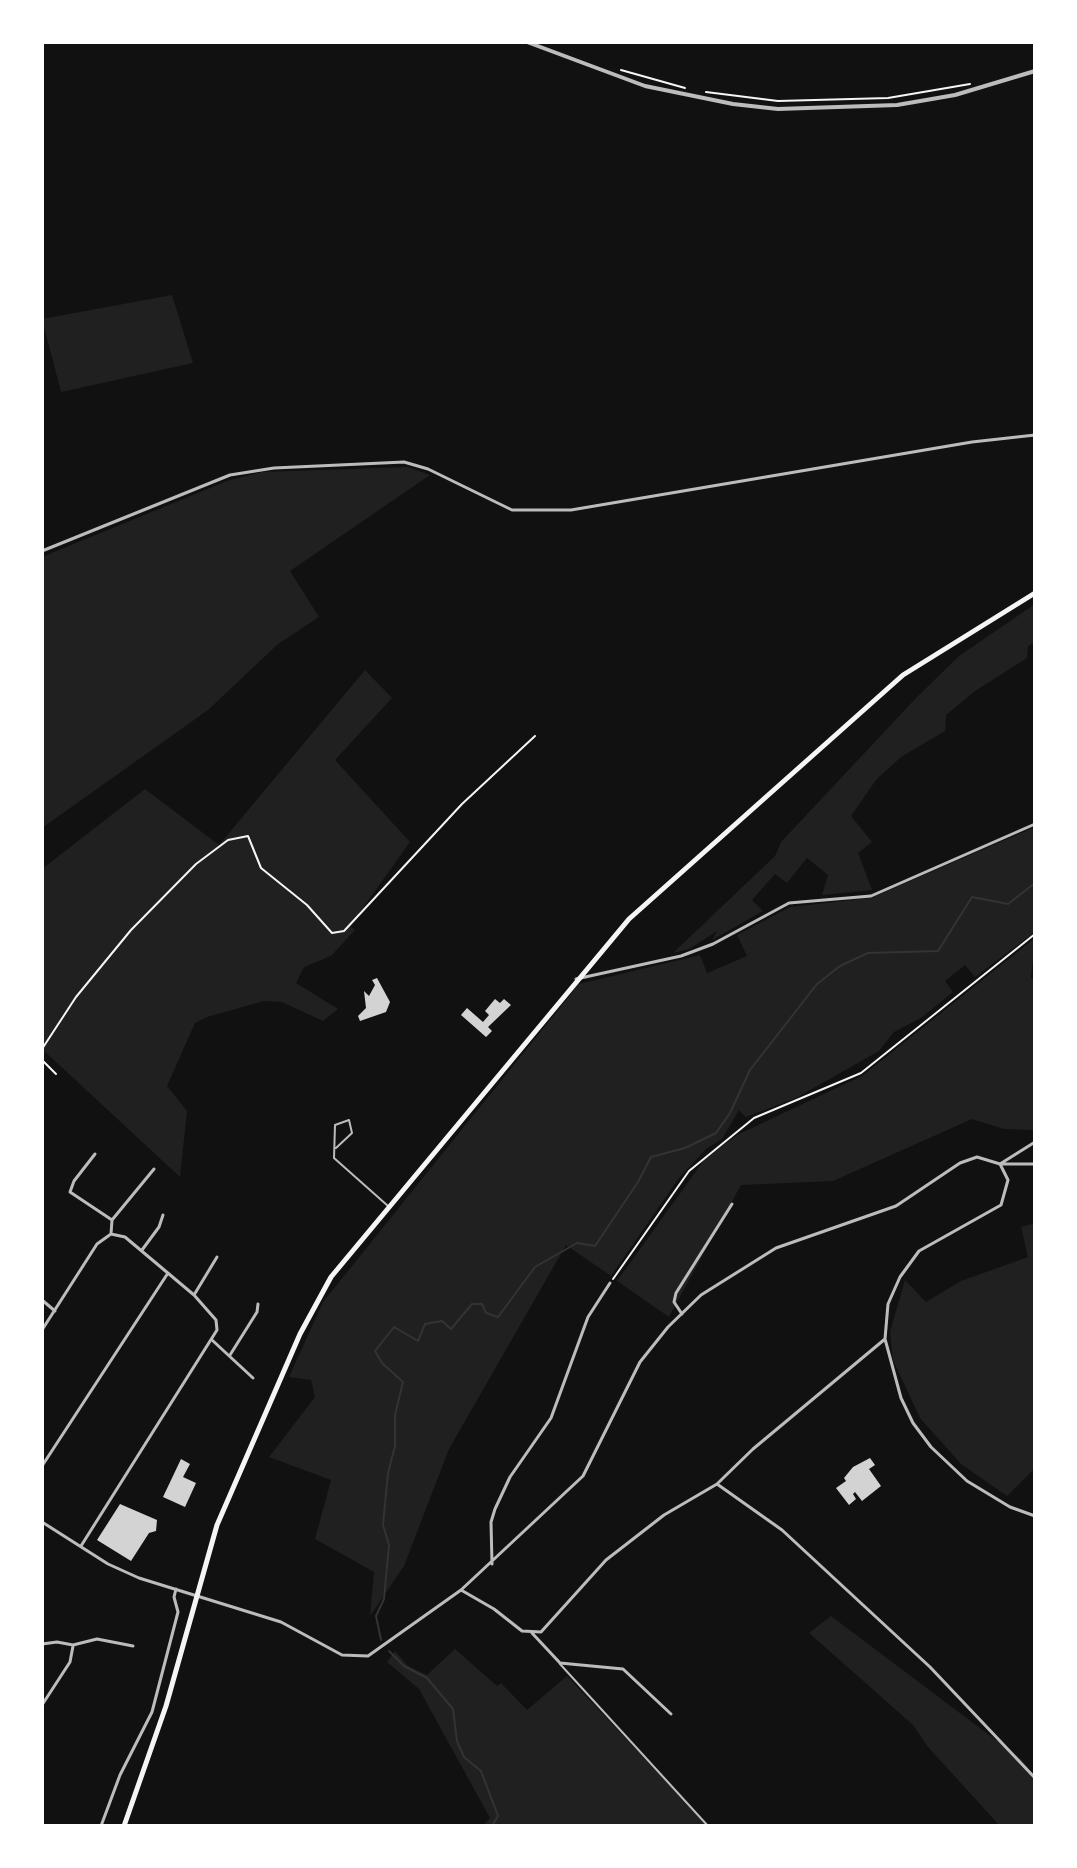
<!DOCTYPE html>
<html>
<head>
<meta charset="utf-8">
<style>
	body { margin:0 }
	#map { position:relative; width:1077px; height:1868px; overflow:hidden; background:#111; font-family:"Roboto Condensed",sans-serif }
	canvas { display:block }
	.frame { position:absolute; inset:0; border:44px solid #fff; pointer-events:none }
</style>
</head>
<body>
<div id="map">
<canvas width="1077" height="1868"></canvas>
<div class="frame"></div>
</div>
<script>
const g = document.querySelector('canvas').getContext('2d');
g.lineJoin = 'round';
function paint(path, color) { g.fillStyle = color; g.fill(path, 'evenodd'); }
const poly = rows => new Path2D(rows.map(r => 'M' + r).join(''));
function trace(path, color, width, dash) { g.strokeStyle = color; g.lineWidth = width; g.lineCap = dash ? 'butt' : 'round'; g.setLineDash(dash || []); g.stroke(path); }
paint(poly([
	[172,295,193,363,61,392,42,319],
	[408,467,430,475,290,571,319,617,278,644,208,710,42,828,42,557,227,481,262,472],
	[1035,604,1035,642,1028,646,1027,658,975,691,946,715,945,731,901,757,876,780,851,816,872,842,858,853,872,890,822,895,828,875,807,858,787,883,775,874,752,900,763,911,712,940,717,931,689,949,673,953,775,856,781,842,917,697,959,656],
	[365,670,392,698,335,760,410,842,350,926,355,930,331,956,304,967,296,983,338,1009,323,1021,282,1002,264,1001,207,1017,195,1023,167,1086,187,1111,180,1177,42,1049,42,869,145,789,219,845],
	[1035,827,1035,930,1031,935,975,977,965,965,945,981,953,992,921,1018,894,1032,879,1051,796,1098,746,1117,739,1110,722,1139,706,1149,679,1178,611,1276,566,1245,449,1449,404,1566,370,1616,374,1572,315,1539,331,1480,269,1457,315,1397,311,1380,289,1377,323,1302,579,984,700,955,707,973,747,956,737,935,790,907,871,898],
	[1035,938,1031,978,1035,980,1035,1130,1004,1129,972,1119,833,1181,741,1185,669,1317,617,1281,704,1160,737,1135,862,1076],
	[1035,1223,1035,1468,1007,1496,961,1464,920,1418,893,1360,890,1332,905,1280,926,1302,961,1281,1028,1257,1021,1227],
	[831,1616,1021,1759,1035,1777,1035,1826,1000,1826,928,1747,913,1725,809,1633],
	[455,1649,497,1686,501,1683,527,1710,567,1676,708,1826,483,1826,490,1818,419,1689,387,1662,395,1651,408,1666,427,1675]
]), '#202020');
trace(poly([
	[381,1640,376,1616,384,1599,389,1545,383,1525,388,1473,395,1446,395,1415,403,1382,382,1363,375,1351,394,1327,418,1341,425,1324,442,1321,451,1329,472,1304,482,1304,486,1313,498,1317,535,1267,577,1243,595,1246,638,1182,651,1157,685,1148,716,1133,730,1113,750,1070,817,984,840,966,868,953,938,951,972,897,1008,904,1035,883],
	[389,1651,404,1666,427,1678,453,1709,457,1741,464,1757,481,1771,498,1816,492,1826]
]), '#333', 2);
paint(poly([
	[377,978,390,1002,386,1012,360,1021,358,1016,366,1008,364,991,369,996,375,985,372,980],
	[495,999,500,1003,504,999,511,1005,488,1027,492,1031,486,1037,461,1015,467,1008,483,1022,489,1015,485,1011],
	[870,1458,875,1465,869,1469,881,1486,862,1501,855,1492,853,1494,856,1499,849,1505,836,1488,846,1481,844,1478,853,1467],
	[181,1459,190,1464,183,1477,196,1483,185,1507,163,1497],
	[120,1504,157,1520,156,1531,149,1533,131,1561,97,1540]
]), '#d3d3d3');
trace(poly([
	[621,70,685,88],
	[706,92,778,101,888,98,970,84],
	[42,1049,76,997,131,930,196,864,228,840,248,836,261,868,307,905,332,933,344,931,462,804,535,736],
	[42,1060,56,1074],
	[613,1279,689,1171,754,1118,861,1073,1035,934]
]), '#f5f5f5', 2);
trace(poly([
	[336,1148,352,1133,349,1120,335,1125,334,1158,388,1206],
	[560,1664,708,1826]
]), '#bcbcbc', 2);
trace(poly([
	[42,551,230,475,274,468,404,462,428,469,512,510,571,510,972,442,1035,435],
	[576,979,681,956,713,944,789,903,871,896,1035,824],
	[1000,1164,1035,1142],
	[1003,1164,1035,1164],
	[112,1220,154,1169],
	[142,1250,159,1227,163,1215],
	[194,1295,217,1257],
	[42,1300,55,1311],
	[682,1314,674,1302,676,1293,732,1204],
	[42,1330,97,1244,111,1234,112,1220,70,1192,74,1181,95,1154],
	[212,1340,253,1378],
	[230,1355,257,1312,258,1304],
	[42,1466,168,1273],
	[717,1484,782,1530,930,1667,1035,1778],
	[42,1522,108,1564,139,1578,281,1622,342,1655,368,1656,461,1590,583,1476,640,1362,668,1327,701,1295,776,1248,896,1206,960,1163,977,1157,1000,1164,1008,1180,1001,1205,919,1251,900,1277,888,1304,885,1339,901,1398,913,1423,931,1447,967,1481,1010,1507,1035,1516],
	[81,1546,217,1330,216,1320,194,1295,125,1237,111,1234],
	[492,1564,491,1522,495,1509,510,1477,551,1418,588,1317,610,1283],
	[461,1590,494,1609,522,1631,541,1632,606,1560,664,1515,717,1484,753,1449,885,1339],
	[532,1633,560,1663,623,1669,671,1714],
	[42,1644,57,1642,73,1645,97,1639,133,1646],
	[42,1705,70,1662,73,1646],
	[101,1826,120,1775,152,1712,178,1612,174,1597,176,1589]
]), '#bcbcbc', 3);
trace(poly([
	[527,42,645,86,733,104,778,109,897,105,955,95,1035,71]
]), '#bcbcbc', 4);
trace(poly([
	[124,1826,166,1706,217,1525,300,1334,331,1277,629,919,903,675,1035,593]
]), '#f5f5f5', 5);
</script>
</body>
</html>
